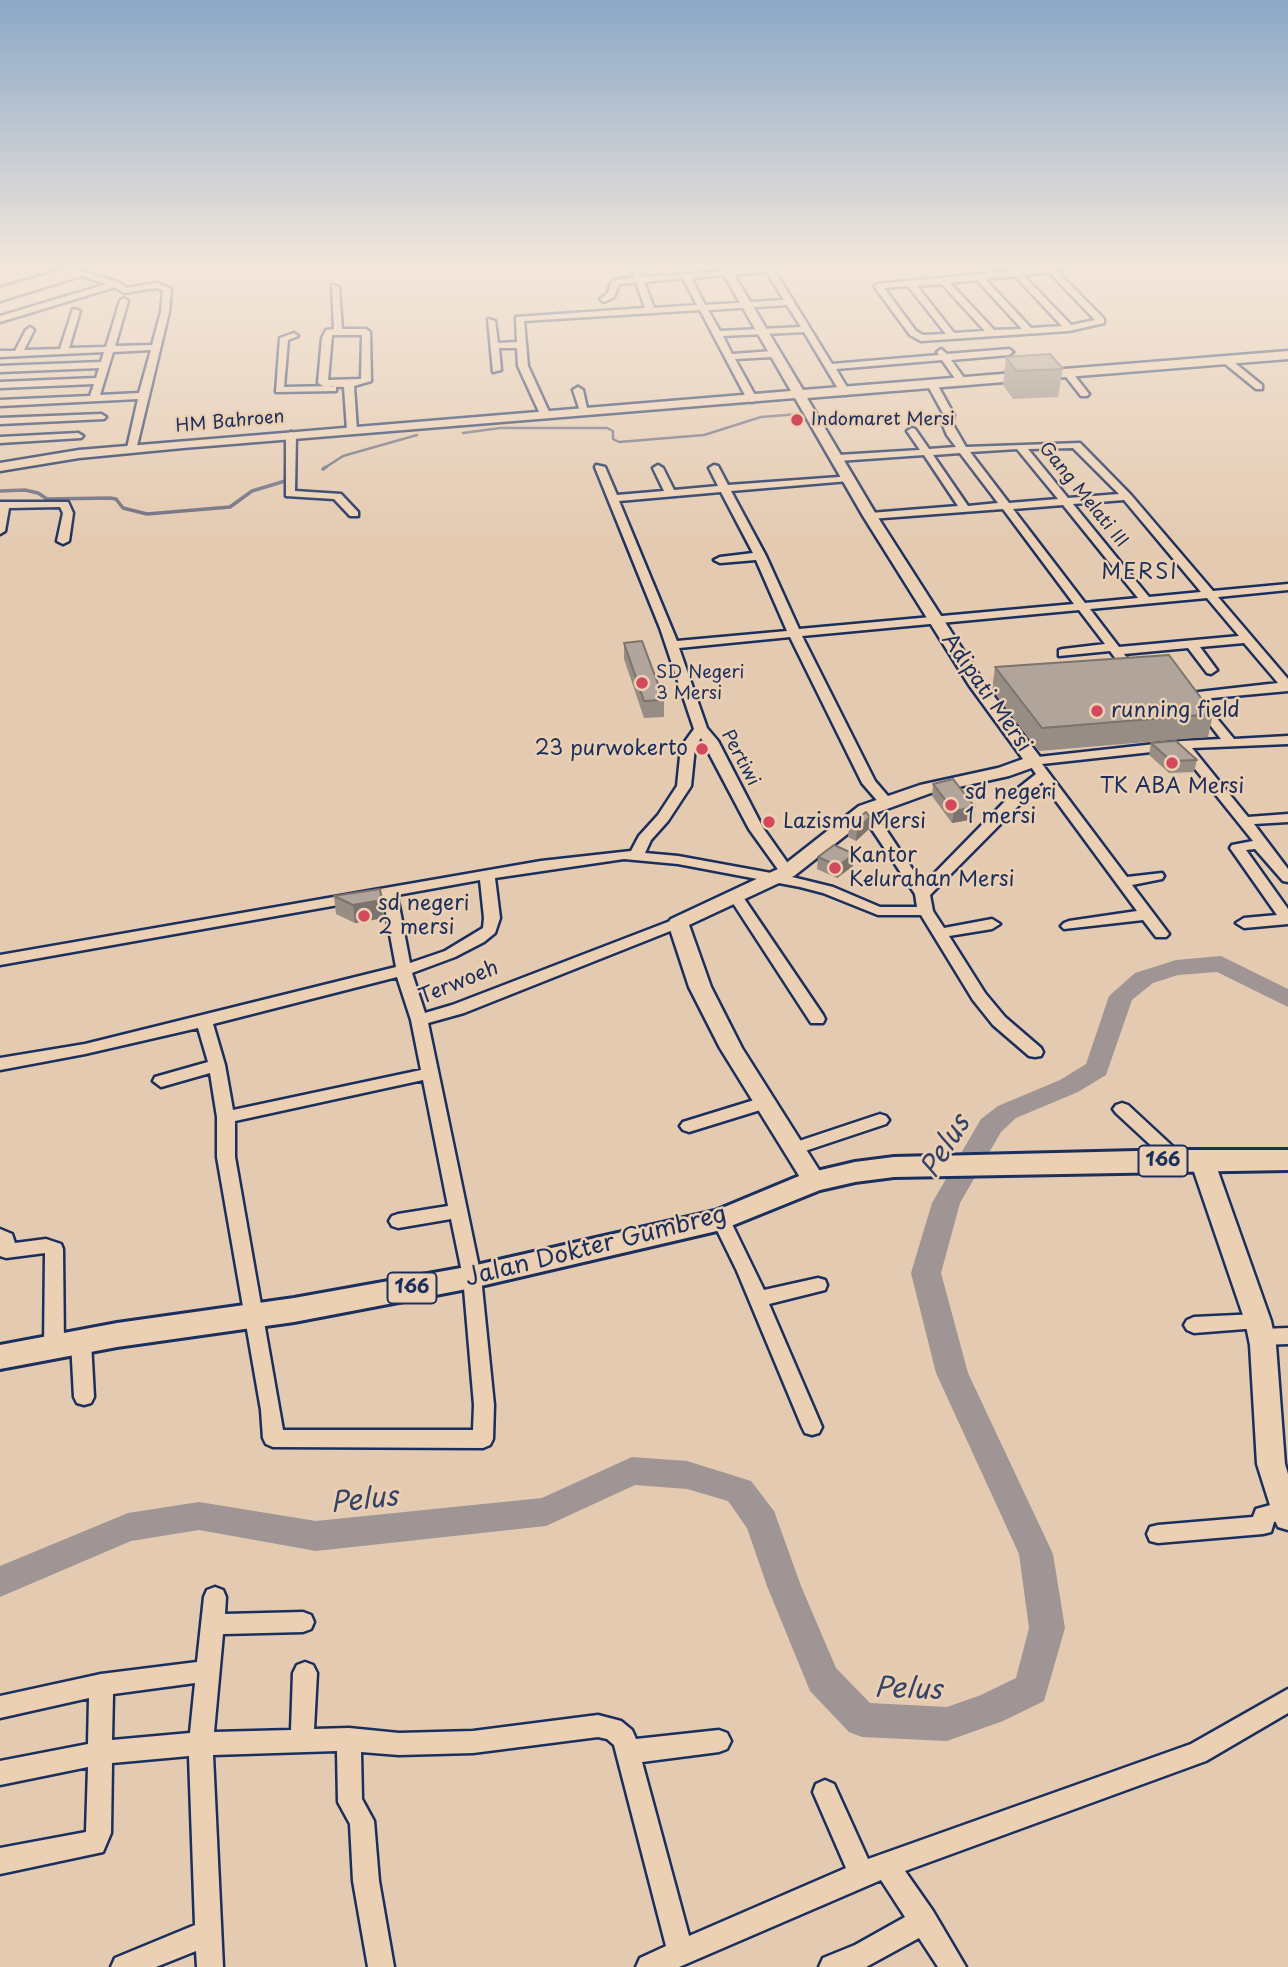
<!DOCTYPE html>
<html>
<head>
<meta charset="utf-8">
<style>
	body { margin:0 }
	canvas { display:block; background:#e4cab0 }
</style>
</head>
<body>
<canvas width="1288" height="1967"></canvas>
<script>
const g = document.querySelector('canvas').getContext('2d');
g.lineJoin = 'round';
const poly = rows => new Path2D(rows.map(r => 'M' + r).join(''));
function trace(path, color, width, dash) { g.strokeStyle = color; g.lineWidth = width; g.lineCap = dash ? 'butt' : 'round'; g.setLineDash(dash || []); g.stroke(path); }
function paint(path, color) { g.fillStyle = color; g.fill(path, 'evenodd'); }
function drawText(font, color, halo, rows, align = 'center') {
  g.font = font + ' "Playpen Sans",sans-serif'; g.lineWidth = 5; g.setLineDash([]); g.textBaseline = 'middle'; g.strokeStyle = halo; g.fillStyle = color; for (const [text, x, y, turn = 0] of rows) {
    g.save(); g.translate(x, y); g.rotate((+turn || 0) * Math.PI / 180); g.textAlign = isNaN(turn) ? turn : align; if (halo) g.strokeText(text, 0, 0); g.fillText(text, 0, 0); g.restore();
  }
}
trace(poly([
	[463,433,500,428,607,428,613,431,613,439,619,442,704,435,761,417,799,414],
	[323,469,343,456,417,435]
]), '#6a6c7f', 2.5);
trace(poly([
	[323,469,326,467],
	[0,491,25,490,38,493,47,499,110,498,116,499,123,508,147,514,230,507,252,491,285,481]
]), '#6a6c7f', 3.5);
paint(poly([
	[1221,956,1288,989,1288,1007,1217,972,1178,975,1153,983,1132,1000,1106,1075,1078,1092,1016,1118,1001,1132,960,1203,941,1273,968,1373,1053,1554,1065,1628,1044,1701,1003,1721,947,1741,862,1737,849,1732,810,1691,767,1586,747,1528,728,1501,687,1489,635,1485,546,1526,316,1551,199,1530,131,1541,0,1597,0,1566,128,1513,199,1502,316,1521,542,1498,632,1457,687,1461,751,1481,774,1511,801,1586,836,1668,870,1703,947,1707,981,1695,1016,1678,1029,1628,1019,1554,936,1373,911,1273,932,1203,981,1119,998,1106,1060,1080,1086,1064,1109,996,1135,973,1176,960,1221,956]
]), '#9f9595');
const street = poly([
	[72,268,120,283,126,288,157,283,171,289,169,312,136,450,127,448,138,399,0,406,0,400,90,396,94,384,0,388,0,382,96,378,99,368,0,372,0,366,101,362,104,352,0,357,0,351,15,351,26,330,30,327,34,330,24,350,60,349,73,309,80,311,69,348,106,347,120,301,124,298,128,301,115,346,152,345,161,312,163,290,156,288,124,293,115,287,0,322,0,316,107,284,81,276,0,301,0,295,73,273,68,270,72,268],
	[151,350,139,393,100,395,113,352,151,350],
	[631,268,639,268,642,277,773,268,832,364,939,355,937,352,941,349,947,354,1009,349,1013,352,1009,355,951,360,967,382,962,385,959,384,942,360,836,369,850,392,845,395,840,392,804,332,723,336,732,354,773,351,777,354,773,357,735,359,757,399,752,402,747,399,700,310,524,321,528,366,550,414,548,416,540,414,518,366,517,348,499,348,501,370,493,372,488,319,495,321,498,343,517,342,516,317,645,308,636,282,619,284,614,297,604,302,600,299,607,294,612,281,634,277,631,268],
	[767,272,784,300,705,305,691,278,767,272],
	[683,278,697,305,654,308,644,282,683,278],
	[787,305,801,327,720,331,708,310,787,305],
	[1043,268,1068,268,1057,271,1104,319,1104,323,1069,331,921,341,910,335,874,286,878,284,1043,268],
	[1049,272,1095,320,1071,325,1023,275,1049,272],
	[1015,276,1062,326,1031,328,985,279,1015,276],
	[977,280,1022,329,994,330,950,283,977,280],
	[942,284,985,331,954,333,917,286,942,284],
	[908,286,946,334,923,335,916,331,884,288,908,286],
	[332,285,339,287,342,329,366,329,370,332,371,381,354,386,357,430,352,433,347,430,344,387,323,386,318,383,322,338,326,330,334,329,332,285],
	[332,335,362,335,361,379,328,380,332,335],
	[294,333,298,336,288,340,284,387,333,386,336,387,336,391,276,392,280,338,294,333],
	[1224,359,1230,359,1262,385,1262,389,1256,389,1224,363,1224,359],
	[1065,371,1071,371,1089,394,1087,396,1081,396,1063,373,1065,371],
	[932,381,937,384,954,415,952,423,966,447,1080,443,1131,495,1213,591,1288,584,1288,590,1218,597,1288,679,1288,691,1201,699,1234,739,1288,736,1288,744,1192,748,1248,817,1288,814,1288,822,1254,824,1288,869,1288,882,1283,881,1255,849,1246,850,1288,909,1288,924,1244,928,1236,923,1244,918,1277,915,1230,848,1232,845,1253,841,1179,749,1042,764,1127,877,1162,873,1164,876,1162,879,1132,885,1169,934,1166,937,1156,937,1143,920,1064,929,1061,926,1064,923,1069,921,1137,911,1042,782,930,895,933,911,944,928,992,919,1000,924,992,929,949,936,985,993,1005,1017,1041,1048,1043,1052,1041,1056,1035,1057,1029,1056,993,1025,973,1000,921,915,878,915,823,893,800,887,678,864,624,859,495,878,500,918,495,933,484,942,455,957,412,973,425,1013,452,1005,673,920,683,920,686,923,683,926,464,1013,428,1023,481,1277,494,1405,493,1439,490,1445,483,1448,273,1447,266,1444,263,1438,261,1410,217,1157,217,1117,210,1073,161,1087,153,1081,155,1077,208,1062,198,1028,85,1054,0,1070,0,1058,85,1044,396,967,383,897,0,965,0,955,541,861,631,851,639,836,658,815,677,786,681,747,694,729,660,628,595,467,596,465,605,467,617,495,664,491,653,468,658,465,663,468,674,490,718,486,709,468,714,465,718,466,728,485,853,476,854,478,849,481,731,491,766,556,799,629,1074,604,1003,509,870,519,865,516,870,513,958,506,924,455,838,461,833,458,838,455,920,450,907,431,912,428,915,429,929,449,956,447,947,435,942,423,944,415,927,384,932,381],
	[1073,448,1119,494,1068,498,1028,449,1073,448],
	[1017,449,1058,499,1009,503,970,452,1017,449],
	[960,453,998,503,968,506,933,455,960,453],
	[721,492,753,553,720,557,714,560,720,563,756,560,787,631,677,641,619,501,721,492],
	[1124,500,1201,592,1149,597,1073,504,1124,500],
	[1063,505,1138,598,1085,603,1013,509,1063,505],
	[1207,598,1239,636,1119,647,1090,609,1207,598],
	[1079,610,1105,644,1063,649,1059,650,1059,656,1110,651,1127,674,1131,675,1137,671,1124,654,1188,648,1207,673,1211,674,1217,670,1200,647,1244,643,1278,683,1190,693,1188,696,1193,700,1192,702,1221,739,1182,741,1029,758,1027,761,1036,774,1017,789,923,885,871,807,861,807,859,810,915,894,917,907,880,907,833,887,788,876,794,872,763,828,718,741,707,728,679,648,790,637,862,783,881,805,886,806,893,802,875,781,802,636,1079,610],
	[701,738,749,829,782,875,678,856,645,853,651,840,668,821,691,786,695,747,701,738],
	[480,880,484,918,483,928,445,951,410,963,397,895,480,880],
	[397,977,411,1020,421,1070,233,1110,225,1065,213,1024,397,977],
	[423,1080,448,1206,398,1214,392,1216,389,1221,392,1226,398,1228,451,1219,463,1277,474,1405,473,1430,283,1430,235,1157,235,1121,423,1080],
	[578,387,583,390,588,413,580,411,573,390,578,387],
	[101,414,106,417,104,419,0,424,0,418,101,414],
	[291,432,296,435,295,491,341,494,358,512,358,516,350,516,334,499,286,496,286,435,291,432],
	[78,433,83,436,81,438,0,443,0,437,78,433],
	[0,502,68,502,73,513,69,541,63,544,57,541,63,513,60,507,9,508,5,531,0,534,0,502],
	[736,893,741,894,823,1015,825,1019,823,1023,811,1023,729,897,736,893],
	[764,1097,770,1099,773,1103,770,1107,689,1132,683,1130,680,1126,683,1122,764,1097],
	[1122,1103,1128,1105,1183,1156,1186,1160,1183,1164,1171,1164,1116,1113,1113,1109,1116,1105,1122,1103],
	[880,1114,886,1116,889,1120,886,1124,796,1154,790,1152,787,1148,790,1144,880,1114],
	[721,1213,727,1215,730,1220,764,1290,818,1278,825,1280,827,1285,825,1290,769,1304,822,1427,819,1433,812,1435,805,1433,802,1427,737,1271,712,1220,715,1215,721,1213],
	[0,1229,12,1234,15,1243,46,1239,61,1244,63,1249,64,1347,61,1352,54,1355,47,1352,44,1347,45,1253,6,1258,0,1256,0,1229],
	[1258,1314,1265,1316,1268,1321,1265,1326,1258,1328,1194,1333,1187,1330,1184,1325,1187,1320,1194,1317,1258,1314],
	[1288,1328,1288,1344,1262,1345,1255,1342,1252,1337,1255,1332,1262,1329,1288,1328],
	[81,1334,88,1337,91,1342,94,1397,91,1403,84,1405,77,1403,74,1397,71,1342,74,1337,81,1334],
	[1285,1501,1288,1502,1288,1518,1274,1522,1271,1532,1263,1534,1158,1543,1150,1541,1147,1534,1150,1527,1158,1525,1253,1517,1256,1509,1285,1501],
	[215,1587,223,1590,226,1597,225,1614,303,1612,311,1615,314,1622,311,1629,303,1632,223,1634,214,1732,291,1730,293,1673,297,1665,305,1662,313,1665,317,1673,314,1729,349,1728,399,1733,473,1731,598,1715,621,1721,632,1730,636,1739,719,1730,727,1733,731,1741,727,1749,719,1752,642,1762,689,1936,846,1868,813,1792,816,1784,825,1780,834,1784,868,1859,1191,1744,1288,1689,1288,1713,1206,1761,905,1871,933,1911,966,1967,938,1967,919,1938,866,1967,819,1967,823,1958,855,1945,905,1917,881,1880,679,1967,636,1967,640,1958,666,1946,614,1745,607,1739,598,1737,473,1753,399,1755,361,1752,362,1799,374,1821,379,1881,394,1967,368,1967,353,1881,350,1824,338,1802,337,1751,213,1755,223,1967,197,1967,196,1951,156,1967,111,1967,115,1958,195,1925,189,1756,112,1763,111,1833,103,1852,0,1874,0,1848,86,1832,88,1767,0,1785,0,1761,88,1744,89,1698,0,1718,0,1696,101,1674,197,1662,204,1597,207,1590,215,1587],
	[195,1683,190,1733,112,1740,113,1694,195,1683]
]);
const secondary = poly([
	[720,268,730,268,803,390,1288,351,1288,359,807,398,877,516,984,683,1043,761,1040,765,1009,776,931,793,873,814,794,876,689,925,711,987,742,1048,826,1181,822,1187,814,1190,806,1187,720,1048,689,987,668,923,671,919,780,868,859,806,920,785,998,768,1023,759,969,685,863,516,795,398,183,448,79,458,0,471,0,463,79,450,791,391,720,268],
	[1202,1152,1210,1154,1214,1160,1271,1321,1276,1345,1285,1464,1288,1474,1288,1530,1278,1527,1274,1518,1257,1464,1250,1345,1245,1321,1190,1160,1194,1154,1202,1152]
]);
const primary = poly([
	[70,268,88,268,0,296,0,288,70,268],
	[1177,1150,1288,1150,1288,1170,894,1177,855,1182,820,1190,721,1230,472,1288,294,1322,117,1347,0,1369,0,1345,117,1323,294,1298,472,1266,715,1211,804,1174,855,1162,894,1157,1177,1150]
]);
trace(street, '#1b2f5e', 5);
trace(secondary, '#1b2f5e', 5);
trace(primary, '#1b2f5e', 6);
paint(street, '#ecd0b3');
paint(secondary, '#ecd0b3');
paint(primary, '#ecd0b3');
paint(poly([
	[1006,357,1063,369,1058,397,1013,399,1003,385],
	[624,643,664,700,664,717,644,718,624,659],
	[995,667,1213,714,1208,737,1039,751,992,689],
	[1151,743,1197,760,1194,772,1169,773,1149,755],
	[933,784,974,819,952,823,932,796],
	[870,817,869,829,856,841,848,837,849,825],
	[818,857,853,866,837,878,817,869],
	[334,896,382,900,384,918,355,923,336,914]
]), '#988d85');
paint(poly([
	[975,807,974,819,952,823,954,811],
	[870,817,869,829,856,841,857,829],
	[854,854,853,866,837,878,838,866],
	[382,900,384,918,355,923,353,905]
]), '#7c736c');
const building = poly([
	[1050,354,1063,369,1016,371,1006,357,1050,354],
	[642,641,664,700,644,701,624,643,642,641],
	[1169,655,1213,714,1042,728,995,667,1169,655],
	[1176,741,1197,760,1171,761,1151,743,1176,741],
	[953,779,975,807,954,811,933,784,953,779],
	[866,812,870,817,857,829,849,825,866,812],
	[834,845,854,854,838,866,818,857,834,845],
	[380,889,382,900,353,905,334,896,380,889]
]);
paint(building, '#b1a49b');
trace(building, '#7c736c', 2);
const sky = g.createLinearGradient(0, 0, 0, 543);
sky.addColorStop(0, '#8ba8c7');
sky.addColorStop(0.49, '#f3e7db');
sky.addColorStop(1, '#f3e7db00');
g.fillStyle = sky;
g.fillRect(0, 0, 1288, 543);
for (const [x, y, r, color] of [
	[797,420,7,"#d1495b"],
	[642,683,7,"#d1495b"],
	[1097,711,7,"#d1495b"],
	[702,749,7,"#d1495b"],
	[1172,763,7,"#d1495b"],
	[951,805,7,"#d1495b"],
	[769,822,7,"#d1495b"],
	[835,868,7,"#d1495b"],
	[364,916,7,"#d1495b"]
]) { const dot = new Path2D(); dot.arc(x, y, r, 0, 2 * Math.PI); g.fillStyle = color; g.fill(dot); trace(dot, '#ecd0b3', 2.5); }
drawText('18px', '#1b2f5e', '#ecd0b3', [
	["Indomaret Mersi",811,420],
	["SD Negeri",656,673],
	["3 Mersi",656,694]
], 'left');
drawText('18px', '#1b2f5e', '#ecd0b3', [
	["HM Bahroen",230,422,-5],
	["Gang Melati III",1083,495,51],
	["Pertiwi",740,758,62]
]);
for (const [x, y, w] of [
	[1163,1161,49],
	[412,1288,49]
]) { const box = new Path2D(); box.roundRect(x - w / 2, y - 15.5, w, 31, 5); g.fillStyle = '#ecd0b3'; g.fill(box); trace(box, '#1b2f5e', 2); }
drawText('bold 19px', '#1b2f5e', null, [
	["166",1163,1161],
	["166",412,1288]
]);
g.letterSpacing = '2px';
drawText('21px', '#1b2f5e', '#ecd0b3', [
	["MERSI",1140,573]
]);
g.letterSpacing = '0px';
drawText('21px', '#1b2f5e', '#ecd0b3', [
	["Adipati Mersi",986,693,55],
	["Terwoeh",459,983,-22]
]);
drawText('21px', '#1b2f5e', '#ecd0b3', [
	["running field",1111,711],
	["23 purwokerto",688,749,"right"],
	["TK ABA Mersi",1172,787,"center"],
	["sd negeri",965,793],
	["1 mersi",965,817],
	["Lazismu Mersi",783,822],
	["Kantor",849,856],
	["Kelurahan Mersi",849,880],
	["sd negeri",378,904],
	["2 mersi",378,928]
], 'left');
drawText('24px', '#1b2f5e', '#ecd0b3', [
	["Jalan Dokter Gumbreg",596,1247,-14]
]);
drawText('italic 28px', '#354369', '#ecd0b3', [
	["Pelus",946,1147,-58],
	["Pelus",364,1501,-6],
	["Pelus",908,1690,2]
]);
</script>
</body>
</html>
